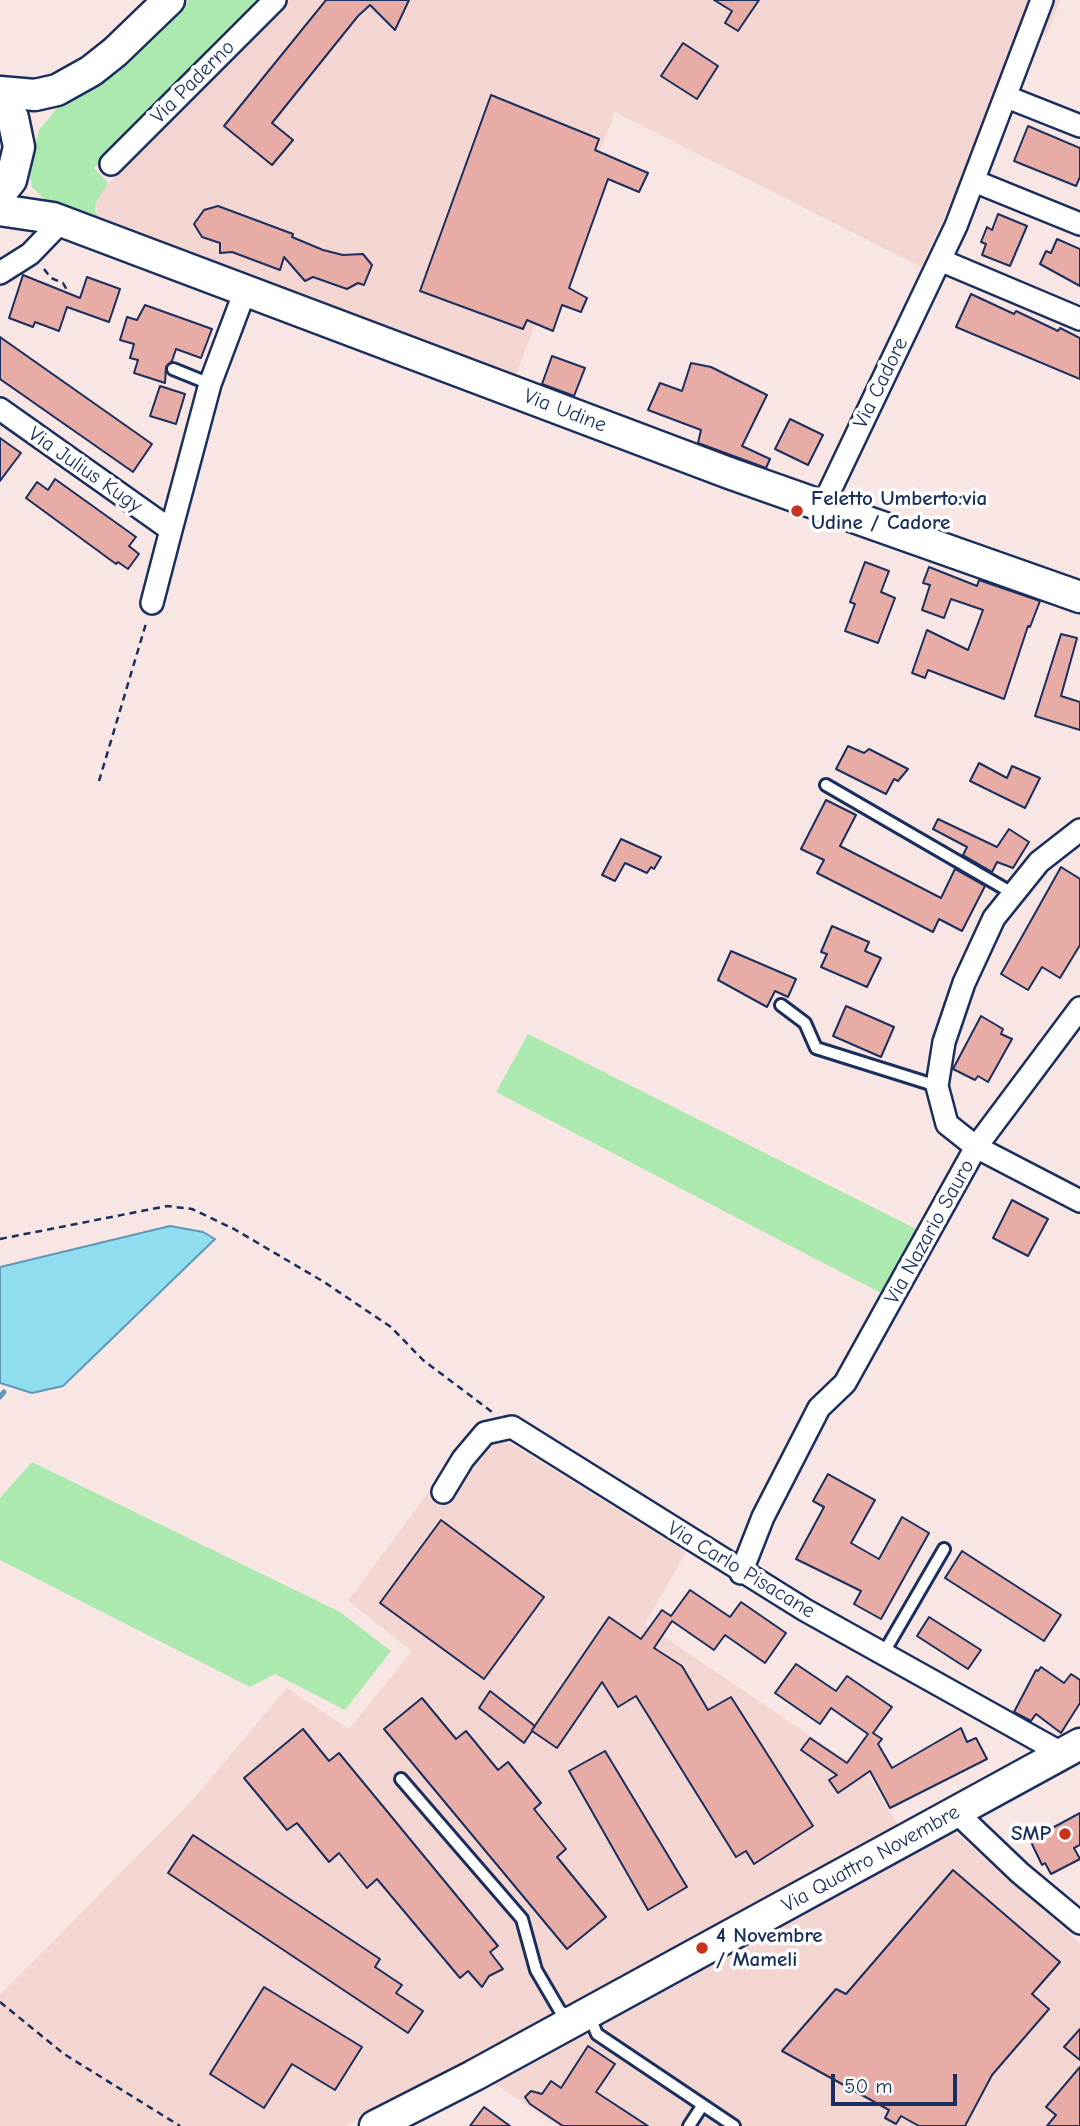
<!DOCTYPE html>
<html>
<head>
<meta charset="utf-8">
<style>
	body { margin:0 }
	#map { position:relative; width:1080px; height:2126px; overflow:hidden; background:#f8e6e4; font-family:"Comic Neue",sans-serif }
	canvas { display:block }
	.scale { position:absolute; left:831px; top:2074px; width:126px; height:32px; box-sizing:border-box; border:4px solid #1b2f5e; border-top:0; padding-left:9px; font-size:21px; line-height:24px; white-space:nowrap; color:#1b2f5e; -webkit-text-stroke:5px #fff; paint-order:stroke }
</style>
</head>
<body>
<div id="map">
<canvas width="1080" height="2126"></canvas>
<div class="scale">50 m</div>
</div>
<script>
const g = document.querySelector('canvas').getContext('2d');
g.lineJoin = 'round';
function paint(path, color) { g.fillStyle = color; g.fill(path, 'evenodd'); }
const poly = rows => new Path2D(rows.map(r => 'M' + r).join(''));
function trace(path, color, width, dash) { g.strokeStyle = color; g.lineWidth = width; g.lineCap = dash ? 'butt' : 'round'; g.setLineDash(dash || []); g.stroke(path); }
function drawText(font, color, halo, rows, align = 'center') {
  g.font = font + ' "Comic Neue",sans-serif'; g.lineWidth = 7; g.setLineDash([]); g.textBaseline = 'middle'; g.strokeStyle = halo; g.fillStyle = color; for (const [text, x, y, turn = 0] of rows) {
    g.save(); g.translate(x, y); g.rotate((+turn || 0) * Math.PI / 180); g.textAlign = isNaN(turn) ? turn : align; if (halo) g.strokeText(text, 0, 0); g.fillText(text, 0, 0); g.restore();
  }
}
paint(poly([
	[290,0,1060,0,1046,37,1022,25,960,181,921,267,615,112,513,383,102,223,98,217,96,202,105,187],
	[479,1424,686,1552,645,1624,867,1774,898,1825,441,2078,345,2126,0,2126,0,1995,189,1804,287,1688,349,1729,412,1651,348,1601],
	[954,1831,1080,1943,1080,2126,559,2126,495,2084]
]), '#f3d5d1');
paint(poly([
	[189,0,262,0,94,168,108,183,96,202,95,210,102,223,44,199,32,187,29,169,39,130,57,108,135,54],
	[528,1034,932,1237,898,1302,496,1092],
	[32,1462,340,1612,391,1651,345,1710,275,1674,250,1687,0,1560,0,1498]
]), '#ace9af');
const water = poly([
	[170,1226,203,1232,215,1239,63,1386,32,1393,0,1383,0,1267,170,1226]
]);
paint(water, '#90ddf0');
trace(water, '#6197b6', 2);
trace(poly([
	[0,1397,4,1392]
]), '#6197b6', 5);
const building = poly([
	[326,0,409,0,395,30,370,5,358,16,272,123,293,140,272,165,224,126,326,0],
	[714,0,759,0,738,31,725,23,732,11,714,0],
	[683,43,718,66,697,99,661,76,683,43],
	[491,95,599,139,595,150,648,173,639,192,608,179,569,288,587,298,581,312,562,305,553,331,527,320,523,329,420,291,491,95],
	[1028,126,1080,148,1080,177,1076,186,1014,161,1028,126],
	[218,206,293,234,292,237,323,250,343,255,363,254,372,265,364,285,358,283,347,289,313,277,305,281,284,257,280,270,232,252,220,253,220,243,202,237,194,224,204,210,218,206],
	[998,214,1027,226,1010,266,982,255,986,244,981,242,987,227,992,230,998,214],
	[1057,239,1080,249,1080,286,1040,264,1046,251,1051,253,1057,239],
	[23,275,80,298,87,277,120,289,109,322,67,307,59,331,35,322,33,327,9,318,23,275],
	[971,294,1014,314,1016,311,1058,331,1060,328,1080,338,1080,379,956,327,971,294],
	[145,305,212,329,201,358,176,349,172,361,166,367,165,383,134,373,138,360,130,358,134,344,120,340,127,317,137,320,145,305],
	[0,337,152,444,133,472,0,379,0,337],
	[552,356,585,368,574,396,542,384,552,356],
	[691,363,711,367,767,395,742,446,770,459,766,468,698,443,701,430,648,410,660,383,682,391,691,363],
	[160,386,185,394,176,424,150,416,160,386],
	[790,419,823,435,808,465,775,449,790,419],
	[0,438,21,453,0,481,0,438],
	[55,479,136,537,129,546,139,554,128,569,118,562,116,564,26,498,37,482,48,490,55,479],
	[865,562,889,571,881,592,895,598,878,643,845,631,855,604,850,602,865,562],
	[929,567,977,586,979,580,1040,601,1030,627,1028,626,1004,699,928,670,925,678,912,673,927,630,968,650,983,610,951,599,944,618,922,610,930,585,923,583,929,567],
	[1061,634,1077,638,1061,696,1080,702,1080,730,1035,716,1061,634],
	[848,746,864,753,869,749,908,769,898,781,894,779,886,794,836,769,848,746],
	[979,763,1007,778,1012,766,1040,778,1025,808,970,781,979,763],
	[826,800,856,815,840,846,941,898,955,869,985,886,962,931,939,919,933,932,817,873,824,860,801,849,826,800],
	[938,819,997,847,1009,829,1029,842,1013,868,997,862,992,872,963,855,967,847,933,829,938,819],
	[621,839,661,857,654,869,651,867,647,873,625,863,615,881,602,875,621,839],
	[1061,867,1080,879,1080,945,1060,978,1042,967,1028,990,1001,974,1061,867],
	[832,926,869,942,865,951,881,958,867,987,821,967,827,954,821,952,832,926],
	[731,951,796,979,788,997,775,991,767,1007,718,980,731,951],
	[846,1006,894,1027,881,1057,833,1036,846,1006],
	[981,1016,1003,1029,1001,1034,1012,1039,988,1082,978,1076,975,1080,953,1069,981,1016],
	[1012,1200,1048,1219,1028,1256,993,1238,1012,1200],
	[828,1474,875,1500,851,1543,879,1559,902,1517,929,1533,881,1619,854,1604,861,1591,796,1559,824,1507,813,1501,828,1474],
	[441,1520,544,1597,484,1679,380,1603,441,1520],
	[962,1551,1061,1615,1044,1641,945,1578,962,1551],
	[690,1590,730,1617,741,1602,786,1633,765,1663,725,1635,714,1650,672,1621,654,1648,682,1666,708,1710,731,1697,813,1826,754,1864,746,1851,736,1857,636,1696,618,1707,602,1682,557,1748,532,1731,524,1743,479,1708,490,1691,535,1726,532,1730,609,1617,641,1639,662,1610,671,1616,690,1590],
	[929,1617,981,1650,968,1669,917,1636,929,1617],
	[796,1664,836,1691,847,1676,892,1707,873,1733,882,1739,878,1744,892,1768,961,1728,967,1742,976,1738,987,1759,890,1808,870,1771,838,1793,829,1780,837,1775,801,1750,810,1738,847,1763,868,1734,831,1708,820,1724,775,1693,796,1664],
	[1041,1667,1064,1683,1071,1674,1080,1680,1080,1703,1061,1733,1036,1714,1031,1721,1014,1712,1036,1670,1038,1671,1041,1667],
	[422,1698,456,1739,466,1731,498,1770,508,1762,541,1803,534,1809,566,1849,557,1857,606,1917,567,1949,384,1729,422,1698],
	[303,1729,329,1761,339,1753,498,1946,490,1952,503,1969,489,1976,482,1987,468,1971,460,1978,377,1879,367,1888,339,1853,329,1862,297,1823,287,1830,244,1778,303,1729],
	[605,1751,687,1887,648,1910,569,1771,605,1751],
	[1080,1813,1080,1845,1074,1848,1080,1859,1051,1874,1045,1863,1042,1865,1030,1840,1080,1813],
	[193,1835,380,1959,375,1967,402,1985,396,1993,423,2011,408,2033,168,1873,193,1835],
	[953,1870,1060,1962,1032,1994,1049,2009,992,2075,965,2126,919,2126,901,2116,896,2124,885,2118,889,2110,782,2051,836,1989,846,1994,953,1870],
	[264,1987,362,2047,335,2090,292,2064,264,2108,210,2074,264,1987],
	[1080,2029,1080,2060,1064,2047,1080,2029],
	[588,2046,615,2064,596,2092,648,2126,563,2126,530,2104,525,2097,531,2091,542,2094,551,2081,561,2088,588,2046],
	[1080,2067,1080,2126,1047,2126,1056,2115,1046,2107,1080,2067],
	[484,2107,510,2126,470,2126,484,2107]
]);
paint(building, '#e7aca5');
trace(building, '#1b2f5e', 2);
const lane = poly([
	[173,369,210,384],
	[826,785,1014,894],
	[781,1005,805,1023,816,1048,937,1086],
	[883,1654,944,1549],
	[401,1779,522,1919,536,1970,560,2011,571,2017],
	[589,2015,597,2034,734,2126],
	[689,2126,702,2106]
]);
const street = poly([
	[1007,97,1080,126],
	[111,164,275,0],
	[974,181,1080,224],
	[940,260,1080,319],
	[0,273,30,254,61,222],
	[0,409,171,530,210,384,245,291],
	[823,505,956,226,1042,0],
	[152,603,171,530],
	[1080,830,1039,862,994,918,964,983,944,1042,937,1086,947,1124,976,1147,1080,1201],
	[443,1492,463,1459,485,1433,512,1427,805,1610,1063,1754],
	[741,1573,763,1517,819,1408,845,1383,976,1147,1080,1008],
	[956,1812,1020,1873,1080,1923]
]);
const secondary = poly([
	[0,92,35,95,57,90,91,71,115,52,169,0],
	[0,98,13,118,19,147,11,180,0,194],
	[0,210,53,218,729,473,1080,597],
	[375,2126,473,2076,1080,1744]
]);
trace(lane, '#1b2f5e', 16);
trace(street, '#1b2f5e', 26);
trace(secondary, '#1b2f5e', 35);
trace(poly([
	[44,269,51,278,63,283,68,292],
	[99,781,147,620],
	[0,1239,167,1206,192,1209,234,1229,324,1282,391,1327,423,1360,492,1412],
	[0,2002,64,2054,180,2126]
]), '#1b2f5e', 2.5, [7, 5]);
trace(lane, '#fff', 10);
trace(street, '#fff', 21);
trace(secondary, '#fff', 30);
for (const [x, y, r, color] of [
	[797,511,7,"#c8321e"],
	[1065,1834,7,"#c8321e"],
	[702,1948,7,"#c8321e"]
]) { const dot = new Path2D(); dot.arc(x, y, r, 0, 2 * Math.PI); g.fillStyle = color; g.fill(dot); trace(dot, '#fff', 2.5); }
drawText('21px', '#1b2f5e', '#fff', [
	["Via Paderno",193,82,-45],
	["Via Cadore",881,383,-64],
	["Via Udine",565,411,21],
	["Via Julius Kugy",85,470,35],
	["Via Nazario Sauro",930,1232,-61],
	["Via Carlo Pisacane",741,1570,31],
	["Via Quattro Novembre",871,1859,-29]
]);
drawText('bold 21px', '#1b2f5e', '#fff', [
	["Feletto Umberto:via",811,499],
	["Udine / Cadore",811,523],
	["SMP",1051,1834,"right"],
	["4 Novembre",716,1936],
	["/ Mameli",716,1960]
], 'left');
</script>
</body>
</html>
